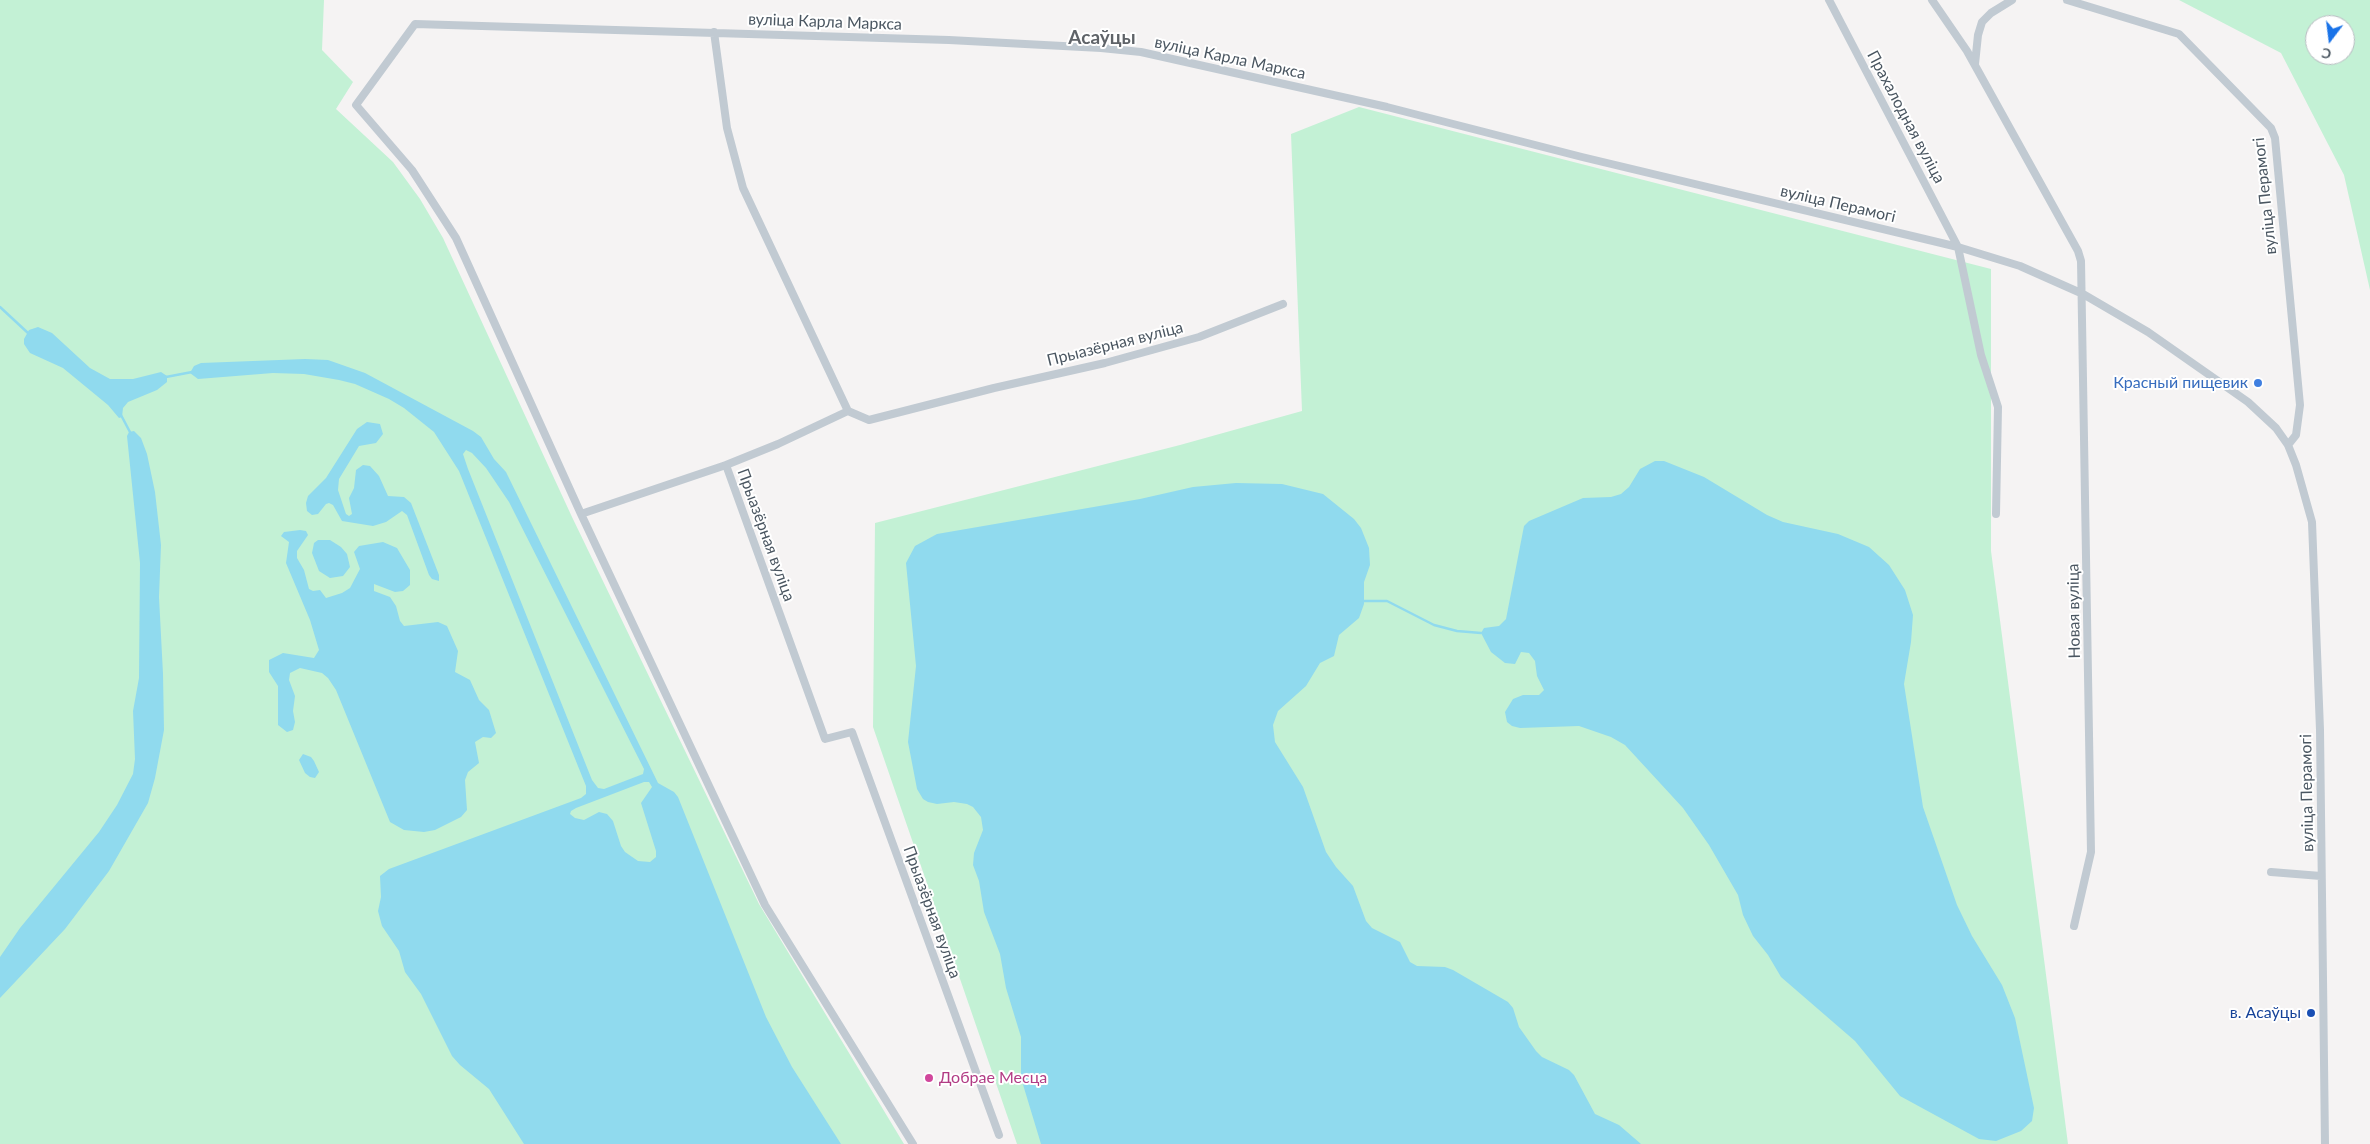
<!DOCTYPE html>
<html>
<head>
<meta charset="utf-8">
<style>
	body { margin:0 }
	#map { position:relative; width:2370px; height:1144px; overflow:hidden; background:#f5f3f3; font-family:Lato,sans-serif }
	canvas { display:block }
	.north { position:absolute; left:2305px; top:15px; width:50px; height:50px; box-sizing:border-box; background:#fff; border:1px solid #b7bbc0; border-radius:50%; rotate:195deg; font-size:14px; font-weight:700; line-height:20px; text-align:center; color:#4a5661 }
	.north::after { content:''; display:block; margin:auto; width:18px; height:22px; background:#1a73e8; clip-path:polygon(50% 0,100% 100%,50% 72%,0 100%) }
</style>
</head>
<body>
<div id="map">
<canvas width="2370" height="1144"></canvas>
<div class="north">С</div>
</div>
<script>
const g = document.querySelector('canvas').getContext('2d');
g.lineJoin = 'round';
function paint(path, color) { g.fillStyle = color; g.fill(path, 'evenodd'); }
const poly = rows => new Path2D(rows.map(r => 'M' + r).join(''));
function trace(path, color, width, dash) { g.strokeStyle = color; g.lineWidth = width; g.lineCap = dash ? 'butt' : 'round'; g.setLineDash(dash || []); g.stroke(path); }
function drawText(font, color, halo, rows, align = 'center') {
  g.font = font + ' Lato,sans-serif'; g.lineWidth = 4; g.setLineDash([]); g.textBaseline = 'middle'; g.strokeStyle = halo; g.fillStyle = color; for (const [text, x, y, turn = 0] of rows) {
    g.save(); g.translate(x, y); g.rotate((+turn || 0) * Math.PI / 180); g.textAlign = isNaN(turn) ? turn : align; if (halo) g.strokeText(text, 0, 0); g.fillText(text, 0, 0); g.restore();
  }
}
paint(poly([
	[0,0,324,0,322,50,353,82,336,109,393,162,420,199,443,238,572,517,759,904,904,1144,0,1144],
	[2179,0,2370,0,2370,290,2344,175,2281,53],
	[2315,25,2345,25,2345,55,2315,55],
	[1359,107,1991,269,1991,551,2068,1144,1017,1144,873,727,875,523,1180,445,1302,411,1291,134]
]), '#c3f1d5');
paint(poly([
	[38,327,52,333,90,368,110,379,133,379,161,372,167,376,167,382,157,390,128,402,123,408,122,417,119,418,108,405,63,368,30,353,24,344,24,339,29,330],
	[305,359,328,360,365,373,473,431,481,437,494,459,506,472,658,783,674,792,678,797,766,1017,792,1067,841,1144,524,1144,489,1089,460,1065,452,1056,421,994,405,972,399,951,382,926,378,911,381,897,380,876,389,869,581,798,586,794,586,786,459,471,434,432,404,408,389,399,355,384,339,380,304,374,273,373,198,379,190,373,194,366,201,363],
	[466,450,472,453,486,468,509,502,644,769,643,774,604,789,598,788,592,780,468,469,463,454],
	[644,782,649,782,652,787,641,803,656,851,656,857,650,862,638,861,625,852,621,846,613,821,607,814,599,812,584,820,575,818,570,814,571,811,576,808],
	[367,422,380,424,383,434,376,443,359,446,339,479,338,490,346,514,349,516,352,514,349,498,354,488,356,470,363,465,370,466,379,476,388,496,404,497,411,503,439,575,439,581,432,579,429,575,407,515,402,511,386,522,373,526,342,521,333,505,329,503,326,504,318,514,312,515,307,511,306,503,308,496,326,478,357,429],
	[134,431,141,438,147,454,155,492,161,545,159,597,163,674,164,730,155,778,148,803,109,871,65,929,0,998,0,957,20,928,99,832,117,805,133,774,135,759,133,711,139,678,140,563,127,436,129,432],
	[1655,461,1664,461,1704,477,1767,515,1783,522,1838,534,1869,547,1889,565,1905,590,1913,615,1911,642,1904,684,1923,807,1957,905,1972,936,2002,985,2015,1018,2034,1108,2032,1121,2021,1131,1996,1141,1979,1139,1900,1096,1855,1041,1781,977,1768,955,1753,936,1743,915,1738,895,1709,845,1683,808,1625,745,1611,737,1579,726,1520,728,1512,726,1507,722,1505,712,1513,699,1523,695,1539,695,1544,690,1537,676,1535,661,1529,653,1521,652,1515,664,1505,663,1491,652,1481,633,1484,628,1499,626,1506,619,1524,526,1529,521,1583,498,1611,497,1621,494,1629,487,1640,469],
	[1236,483,1282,484,1323,494,1354,519,1361,528,1369,548,1370,565,1364,582,1364,604,1359,618,1339,635,1334,656,1320,663,1306,686,1278,711,1273,725,1275,742,1303,787,1326,852,1336,867,1353,886,1366,921,1372,928,1400,942,1410,962,1417,966,1445,967,1453,970,1508,1002,1513,1008,1519,1027,1536,1051,1542,1057,1569,1070,1574,1075,1595,1114,1619,1125,1641,1144,1041,1144,1021,1078,1021,1037,1006,988,1000,954,984,912,979,881,973,865,974,853,983,830,981,817,973,807,967,804,954,802,937,804,928,802,923,799,917,789,908,742,916,666,906,563,915,546,937,534,1140,499,1193,487],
	[300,530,306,531,308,535,297,551,297,558,304,570,309,589,313,591,320,590,326,598,342,593,350,588,360,569,354,552,359,546,383,542,397,548,410,570,410,585,403,591,395,592,374,584,374,591,390,597,396,606,400,621,404,626,438,622,447,626,458,651,455,672,470,680,479,700,489,710,496,733,491,738,483,737,475,742,479,763,468,772,465,780,467,810,461,817,435,830,424,832,404,830,390,822,336,690,328,678,322,673,300,668,290,673,289,680,295,696,293,711,295,722,293,730,287,732,278,725,278,686,269,672,269,660,283,653,314,658,319,650,310,620,286,563,289,542,281,536,284,532],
	[318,540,330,540,341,547,347,554,350,567,343,576,330,578,319,571,312,553,314,543],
	[303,754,311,757,314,761,319,772,315,778,310,777,305,773,299,760]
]), '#90daee');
trace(poly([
	[0,307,28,333],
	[166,377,192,372],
	[121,415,131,434],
	[1364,601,1387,601,1434,625,1457,631,1481,633]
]), '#90daee', 2.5);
trace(poly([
	[1829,0,1958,247,1981,355,1998,407,1996,514],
	[1932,0,1967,51,2078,251,2081,261,2091,852,2074,926],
	[2067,0,2179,34,2271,128,2275,138,2300,405,2296,435,2288,445],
	[714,32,727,128,743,188,848,411],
	[1975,64,1978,35,1982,22,1991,13,2012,0],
	[581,514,726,465],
	[2271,872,2321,876],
	[999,1135,852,732,825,739,726,465,778,444,848,411,869,420,994,388,1105,363,1199,337,1283,304],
	[913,1144,765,905,581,514,456,238,412,170,356,105,415,24,949,40,1101,48,1141,52,1387,107,1582,157,1958,247,2020,266,2083,294,2148,332,2248,402,2276,428,2288,445,2296,465,2312,522,2320,730,2325,1144]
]), '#c1cad2', 8);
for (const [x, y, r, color] of [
	[2258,383,5,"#3f7fe0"],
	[2311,1013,5,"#1a4fb4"],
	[929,1078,5,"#d1479c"]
]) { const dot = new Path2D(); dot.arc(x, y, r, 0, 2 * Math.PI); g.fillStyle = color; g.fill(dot); trace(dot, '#fff', 2); }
drawText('16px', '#4a5661', '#fff', [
	["вуліца Карла Маркса",825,22,2],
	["вуліца Карла Маркса",1230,58,12],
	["Прахалодная вуліца",1906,117,62],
	["вуліца Перамогі",2265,196,-96],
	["вуліца Перамогі",1838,204,13],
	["Прыазёрная вуліца",1115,344,-14],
	["Прыазёрная вуліца",766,535,70],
	["Новая вуліца",2074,611,-91],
	["вуліца Перамогі",2307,793,-91],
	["Прыазёрная вуліца",932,912,70]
]);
drawText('16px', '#366cbe', '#fff', [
	["Красный пищевик",2248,383]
], 'right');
drawText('16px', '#164399', '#fff', [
	["в. Асаўцы",2301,1013]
], 'right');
drawText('16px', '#b23c85', '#fff', [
	["Добрае Месца",939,1078]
], 'left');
drawText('bold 19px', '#5f6368', '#fff', [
	["Асаўцы",1102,38]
]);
</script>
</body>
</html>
